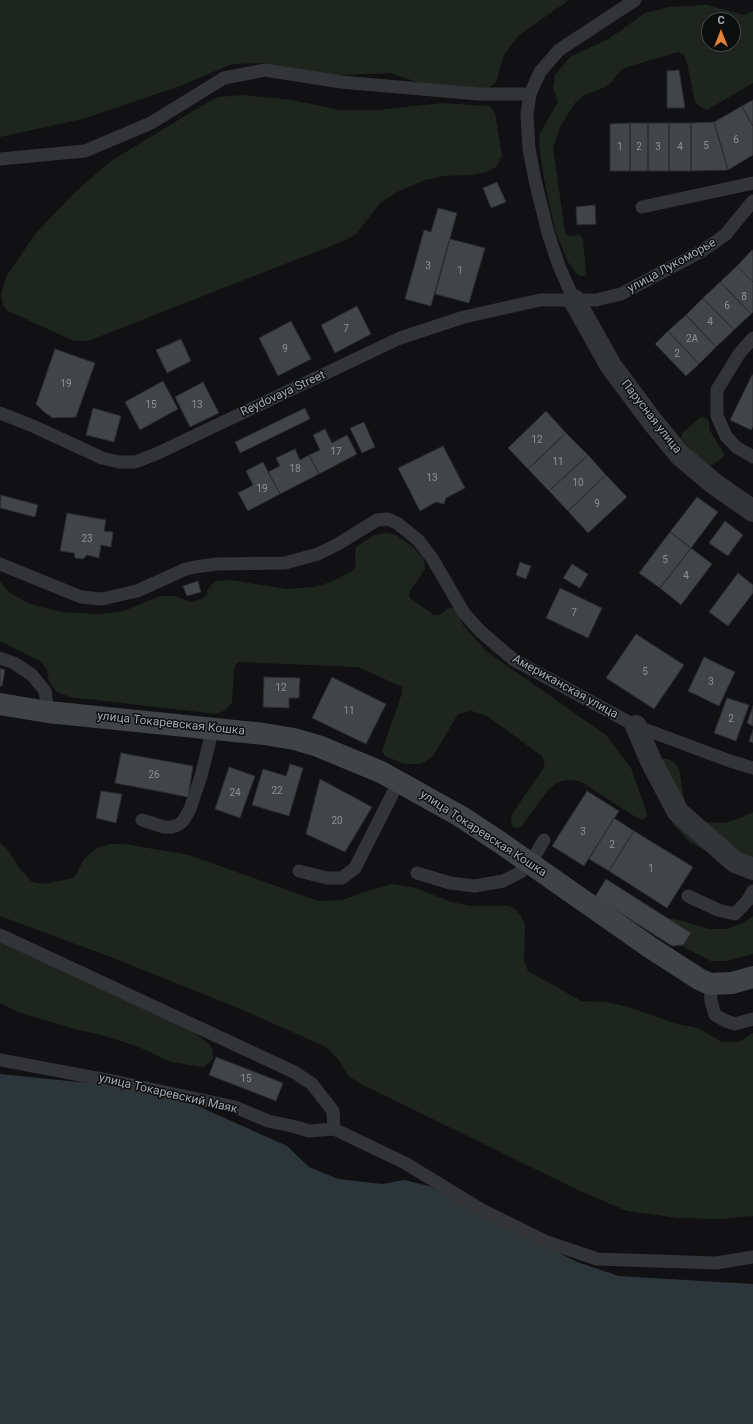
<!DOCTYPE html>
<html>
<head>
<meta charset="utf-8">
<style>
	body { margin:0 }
	#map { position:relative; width:753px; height:1424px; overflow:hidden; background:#111113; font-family:Roboto,sans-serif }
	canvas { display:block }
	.north { position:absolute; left:701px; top:12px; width:40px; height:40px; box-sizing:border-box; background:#0c0d0d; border:1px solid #484c4f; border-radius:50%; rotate:0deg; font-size:11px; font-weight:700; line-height:16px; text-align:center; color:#a3abb2 }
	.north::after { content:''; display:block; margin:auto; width:14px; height:18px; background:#e48337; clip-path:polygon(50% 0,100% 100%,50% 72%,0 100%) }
</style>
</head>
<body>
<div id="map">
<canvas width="753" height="1424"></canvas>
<div class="north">С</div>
</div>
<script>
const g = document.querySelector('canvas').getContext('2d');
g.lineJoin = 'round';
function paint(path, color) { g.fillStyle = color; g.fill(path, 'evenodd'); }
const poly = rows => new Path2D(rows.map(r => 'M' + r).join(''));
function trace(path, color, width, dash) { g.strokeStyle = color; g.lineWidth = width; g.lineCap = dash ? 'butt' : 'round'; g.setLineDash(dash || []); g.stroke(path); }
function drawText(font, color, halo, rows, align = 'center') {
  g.font = font + ' Roboto,sans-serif'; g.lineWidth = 3; g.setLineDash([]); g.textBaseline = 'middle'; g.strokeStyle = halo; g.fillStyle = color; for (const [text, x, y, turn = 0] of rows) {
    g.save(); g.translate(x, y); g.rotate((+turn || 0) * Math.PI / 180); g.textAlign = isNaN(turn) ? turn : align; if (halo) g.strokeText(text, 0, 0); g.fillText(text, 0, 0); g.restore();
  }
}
paint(poly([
	[0,0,569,0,518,36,504,55,496,82,489,88,432,87,390,73,318,76,267,63,232,64,180,86,83,119,0,137],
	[707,5,744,15,753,11,753,83,707,110,702,108,695,102,687,63,684,55,678,52,624,68,619,72,611,83,603,88,584,95,575,103,561,125,553,147,565,232,568,236,580,235,583,239,586,275,581,276,577,274,568,262,555,230,544,179,539,145,540,133,558,102,553,87,555,75,570,57,610,38,645,13,669,7],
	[709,20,733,20,733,44,709,44],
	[244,95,292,100,340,110,378,110,442,103,489,106,495,113,502,156,496,167,487,172,469,175,444,176,425,180,397,192,380,203,357,233,346,240,88,341,74,341,8,311,3,305,1,293,7,275,36,233,76,191,111,161,193,111,218,97],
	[701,417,706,418,709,422,709,429,713,436,723,452,724,456,722,459,710,466,705,466,681,438,682,433],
	[386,533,396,535,413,547,424,559,425,569,410,591,409,596,411,599,434,615,439,615,449,608,454,608,457,610,463,625,486,651,606,735,631,768,647,813,646,817,643,820,637,818,585,784,578,781,570,780,562,781,555,784,548,790,521,827,516,828,512,826,511,819,512,814,545,766,542,756,487,716,472,711,458,714,433,756,421,764,404,764,385,756,382,751,402,693,402,687,358,667,239,662,235,665,234,669,232,703,225,710,217,714,70,697,57,692,49,682,47,669,40,661,0,641,0,581,10,593,30,604,61,612,100,614,124,611,160,596,175,596,190,602,202,599,207,595,207,591,211,585,217,581,230,580,287,589,314,587,331,582,352,571,356,565,355,555,356,547,374,535],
	[656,759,667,759,674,762,679,768,685,804,694,816,707,822,725,823,740,818,753,812,753,866,729,861,691,843,673,824,650,767],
	[0,843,8,850,20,869,32,882,44,884,74,878,84,859,97,848,111,844,124,844,189,855,318,901,342,900,364,892,392,884,416,888,451,902,471,906,509,906,515,909,521,916,525,925,524,960,528,971,581,1001,606,1002,628,1007,677,1024,698,1028,722,1042,739,1042,753,1033,753,1216,720,1219,678,1218,627,1211,580,1191,363,1085,348,1076,339,1060,326,1047,236,1007,113,958,0,916],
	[753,916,753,954,726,961,711,961,662,936,665,921,672,919,679,920,709,929,726,929,743,923],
	[0,940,152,1000,209,1044,212,1049,213,1059,205,1066,200,1067,168,1061,139,1047,102,1035,78,1030,18,1012,0,1003]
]), '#1e251e');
paint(poly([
	[0,1074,99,1084,189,1102,287,1146,309,1167,338,1179,382,1184,404,1180,429,1186,577,1262,619,1276,753,1284,753,1424,0,1424]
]), '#2c363a');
const building = poly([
	[679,70,685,108,667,108,667,71,679,70],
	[753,100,753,126,742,106,753,100],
	[742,106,753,126,753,155,728,170,714,122,742,106],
	[714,122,728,170,691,171,691,123,714,122],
	[630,123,648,123,648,171,630,171,630,123],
	[630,123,630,171,610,171,610,124,630,123],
	[648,123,669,123,669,171,648,171,648,123],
	[669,123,691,123,691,171,669,171,669,123],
	[497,182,506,202,491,208,483,188,497,182],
	[595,205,596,224,577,225,576,207,595,205],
	[438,208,457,213,431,306,405,299,424,230,431,232,438,208],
	[450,239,485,248,469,303,435,294,450,239],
	[752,250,753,251,753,282,737,266,752,250],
	[737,266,753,282,753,312,751,314,720,282,737,266],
	[720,282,751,314,734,330,703,298,720,282],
	[703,298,734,330,716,347,686,315,703,298],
	[357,306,371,334,335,353,321,325,357,306],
	[686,315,716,347,699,364,668,331,686,315],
	[291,321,311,359,278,376,259,338,291,321],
	[668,331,699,364,686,376,655,344,668,331],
	[181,339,191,361,167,373,156,350,181,339],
	[55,349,95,363,76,417,53,418,44,412,36,404,55,349],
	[752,375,753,375,753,426,751,430,730,420,752,375],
	[163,381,178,409,140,430,125,402,163,381],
	[203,382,219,413,190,427,175,397,203,382],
	[93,408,121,416,114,442,86,435,93,408],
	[305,408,310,419,240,453,235,442,305,408],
	[546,411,566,433,528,469,508,448,546,411],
	[364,422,375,447,362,453,350,428,364,422],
	[325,429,332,443,347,435,357,454,319,474,309,455,320,450,313,435,325,429],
	[566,433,588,455,549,491,528,469,566,433],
	[443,446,465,488,446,498,444,504,436,502,420,511,398,468,443,446],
	[295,449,300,460,309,455,319,474,280,494,268,472,280,466,276,458,295,449],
	[588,455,606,475,568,511,549,491,588,455],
	[263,462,280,494,248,511,238,493,253,485,246,471,263,462],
	[606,475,627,497,588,533,568,511,606,475],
	[1,495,38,505,35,517,0,508,1,495],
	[697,497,718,512,691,548,670,532,697,497],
	[67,513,106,520,104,531,113,532,111,547,101,545,99,558,87,555,83,559,75,558,74,553,60,551,67,513],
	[725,521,743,535,728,556,709,543,725,521],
	[670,532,691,548,660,588,639,573,670,532],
	[691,548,712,564,681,605,660,588,691,548],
	[520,562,531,566,526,579,516,575,520,562],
	[572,564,588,574,580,588,563,578,572,564],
	[738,573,753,585,753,593,728,626,709,612,738,573],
	[198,581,201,592,187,596,183,586,198,581],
	[560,588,602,608,588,638,546,618,560,588],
	[636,634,684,665,654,709,606,678,636,634],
	[704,657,735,672,719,706,688,691,704,657],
	[0,668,5,670,2,686,0,686,0,668],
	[264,677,300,678,299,698,289,698,289,708,263,707,264,677],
	[332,677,386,704,366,744,312,718,332,677],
	[727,698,749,705,736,741,714,733,727,698],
	[753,706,753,726,747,723,753,706],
	[753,730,753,743,749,741,753,730],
	[121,753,193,766,188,797,115,783,121,753],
	[290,764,303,768,289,816,252,805,263,769,286,776,290,764],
	[229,767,255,776,240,818,215,809,229,767],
	[320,779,372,807,345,852,306,834,320,779],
	[101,791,122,794,116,823,96,818,101,791],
	[587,791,619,811,584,866,552,846,587,791],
	[614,818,634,831,609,871,589,859,614,818],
	[634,831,693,867,667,908,609,871,634,831],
	[606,879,691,933,683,945,672,946,595,897,606,879],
	[216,1057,283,1083,276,1101,209,1075,216,1057]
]);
paint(building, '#424548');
trace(building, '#2b2c2e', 1);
trace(poly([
	[0,159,85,151,151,123,224,78,265,70,341,82,479,94,530,94],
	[642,207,753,183],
	[574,300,559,266,548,233,535,180,529,149,527,114,530,94,540,72,559,50,635,0],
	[753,338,739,354,717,390,717,416,726,436,736,447,753,457],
	[0,413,33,426,102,458,119,462,135,462,156,454,400,338,464,317,540,300,596,300,621,294,702,251,725,235,753,201],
	[0,564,81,597,102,599,137,591,186,569,195,567,217,564,285,563,318,554,338,544,377,520,388,519,397,523,418,540,432,558,464,613,480,631,514,660,636,726,730,761,753,768],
	[0,658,14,663,32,675,45,691,48,712],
	[142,820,164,827,171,827,178,825,183,821,190,809,201,776,213,728],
	[299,871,327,878,342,878,355,868,399,781],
	[417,873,450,883,475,886,503,881,521,872,530,864,544,840],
	[688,896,718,910,735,914,748,900,753,891],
	[0,935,294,1072,312,1084,333,1111,334,1129],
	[710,984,711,1001,715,1015,726,1021,735,1024,753,1019],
	[0,1060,118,1082,235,1107,268,1121,292,1126,309,1131,334,1129,405,1163,482,1210,547,1242,597,1259,716,1263,753,1257]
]), '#323437', 13);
trace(poly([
	[574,300,611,366,652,421,680,455,713,483,753,511],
	[636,726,651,761,678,812,735,862,753,869]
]), '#323437', 22);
trace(poly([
	[0,704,48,712,264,734,294,739,318,746,381,772,460,816,501,843,651,948,699,979,710,984,732,983,753,977]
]), '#414447', 22);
drawText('10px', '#8b9298', null, [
	["6",736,140],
	["5",706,146],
	["1",620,147],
	["2",639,147],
	["3",658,147],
	["4",680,147],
	["3",428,266],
	["1",460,271],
	["8",744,297],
	["6",727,306],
	["4",710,322],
	["7",346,329],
	["2А",692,339],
	["9",285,349],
	["2",677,354],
	["19",66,384],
	["15",151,405],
	["13",197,405],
	["12",537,440],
	["17",336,452],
	["11",558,462],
	["18",295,469],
	["13",432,478],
	["10",578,483],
	["19",262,489],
	["9",597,504],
	["23",87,539],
	["5",665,560],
	["4",686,576],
	["7",574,613],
	["5",645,672],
	["3",711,682],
	["12",281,688],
	["11",349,711],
	["2",731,719],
	["26",154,775],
	["22",277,791],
	["24",235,793],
	["20",337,821],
	["3",583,832],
	["2",612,845],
	["1",651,869],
	["15",246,1079]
]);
drawText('12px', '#a3abb2', '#0c0d0d', [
	["улица Лукоморье",672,266,-29],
	["Reydovaya Street",283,394,-25],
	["Парусная улица",651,417,52],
	["Американская улица",565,687,29],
	["улица Токаревская Кошка",171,724,6],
	["улица Токаревская Кошка",483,834,33],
	["улица Токаревский Маяк",168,1094,13]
]);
</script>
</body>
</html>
